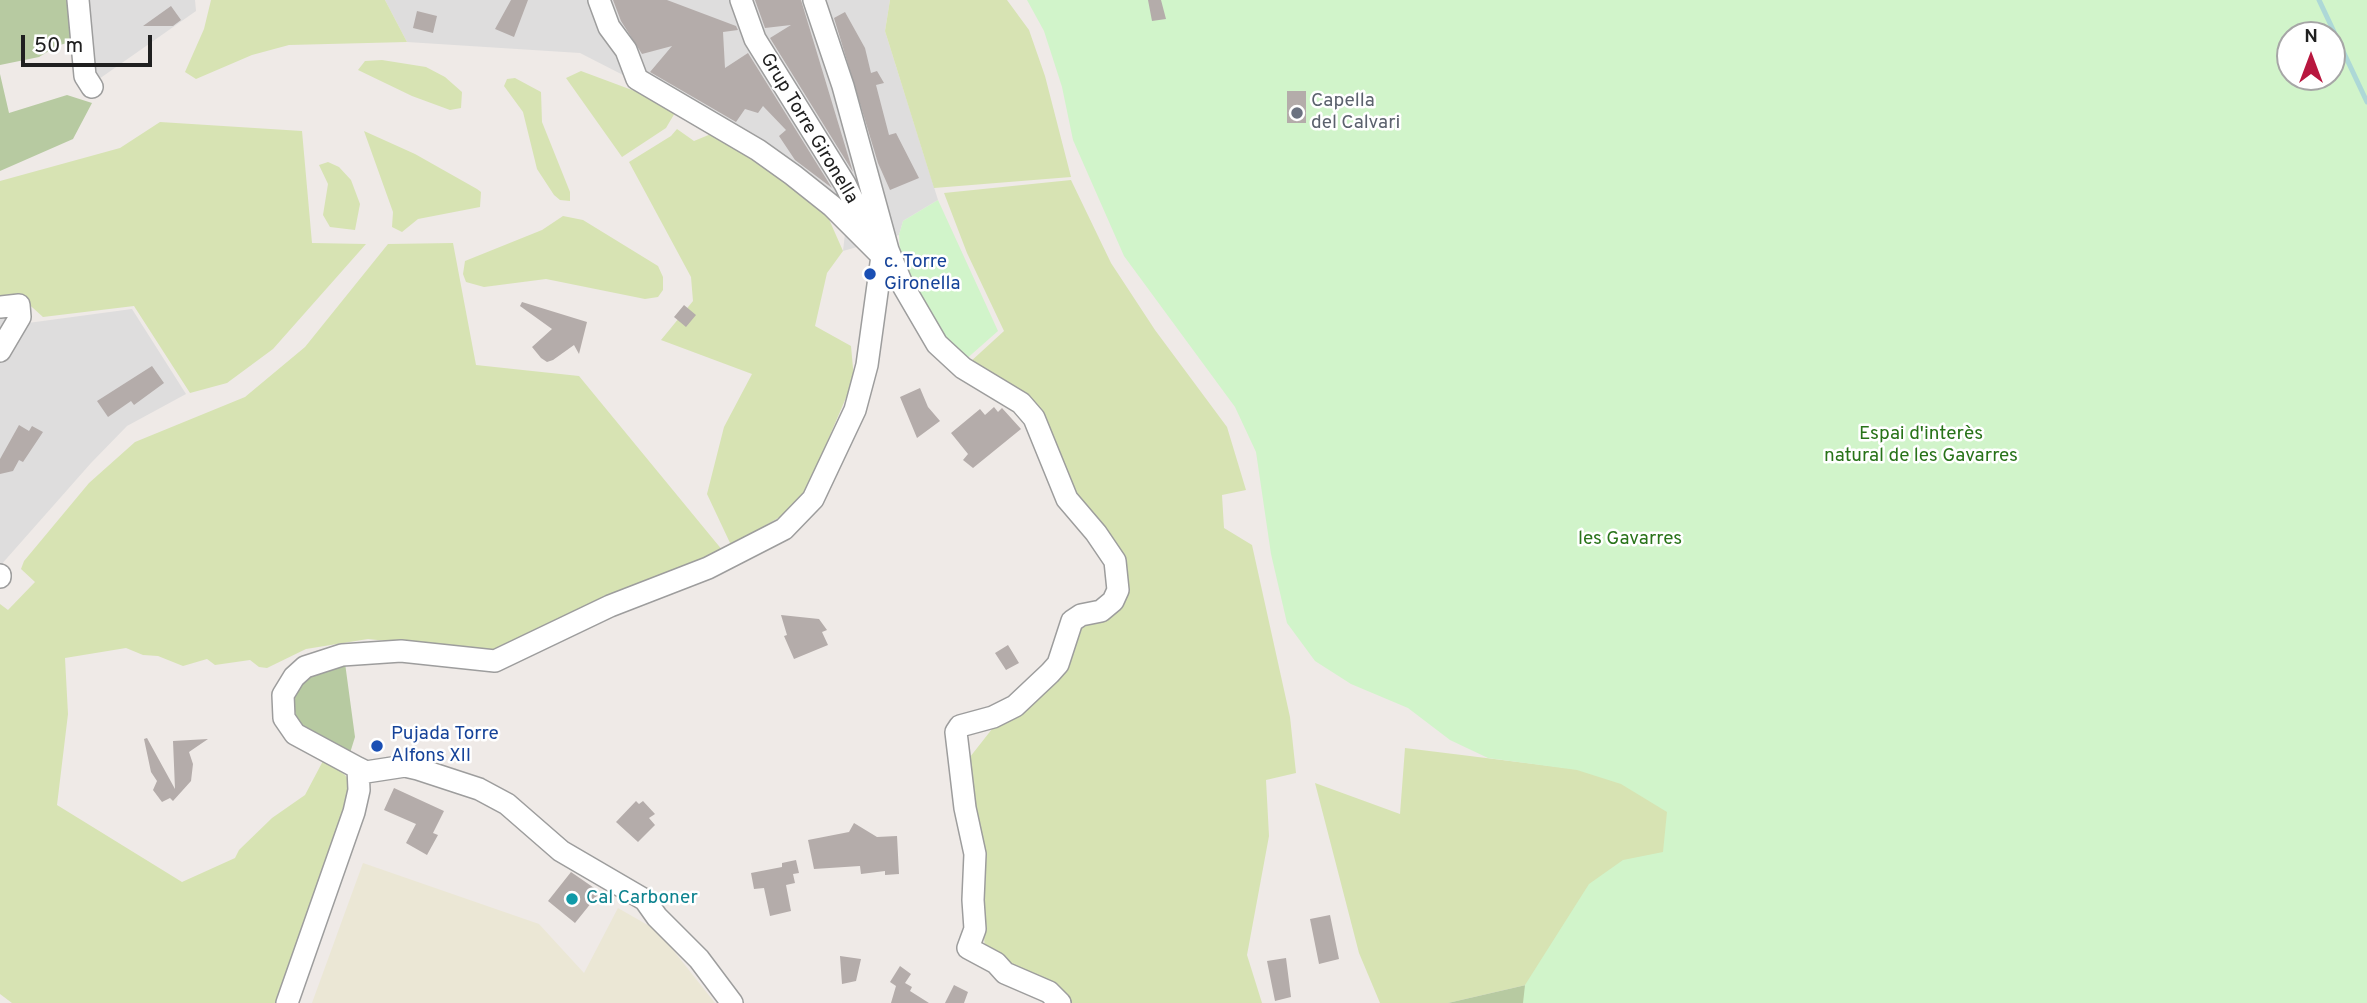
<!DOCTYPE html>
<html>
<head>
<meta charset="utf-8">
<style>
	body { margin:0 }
	#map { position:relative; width:2367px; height:1003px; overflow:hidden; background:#efeae7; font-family:Overpass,sans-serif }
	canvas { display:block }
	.north { position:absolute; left:2276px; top:21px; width:70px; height:70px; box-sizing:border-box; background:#fff; border:2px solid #a6a6a6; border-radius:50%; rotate:0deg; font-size:19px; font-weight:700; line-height:28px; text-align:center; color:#202020 }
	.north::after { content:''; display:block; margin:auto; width:24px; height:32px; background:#b8173f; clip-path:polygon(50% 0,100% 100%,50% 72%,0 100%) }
	.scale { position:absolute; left:21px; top:35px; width:131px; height:32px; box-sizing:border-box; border:4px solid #202020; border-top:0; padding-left:9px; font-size:21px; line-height:24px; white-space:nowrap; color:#202020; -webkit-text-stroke:5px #fff; paint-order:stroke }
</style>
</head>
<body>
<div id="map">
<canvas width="2367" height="1003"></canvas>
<div class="north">N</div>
<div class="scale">50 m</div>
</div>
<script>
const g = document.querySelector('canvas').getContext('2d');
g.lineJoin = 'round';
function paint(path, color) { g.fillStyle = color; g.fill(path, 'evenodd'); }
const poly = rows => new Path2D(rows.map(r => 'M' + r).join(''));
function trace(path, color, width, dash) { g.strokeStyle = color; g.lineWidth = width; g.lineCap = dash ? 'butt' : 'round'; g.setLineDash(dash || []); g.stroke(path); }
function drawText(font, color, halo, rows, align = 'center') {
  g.font = font + ' Overpass,sans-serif'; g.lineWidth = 5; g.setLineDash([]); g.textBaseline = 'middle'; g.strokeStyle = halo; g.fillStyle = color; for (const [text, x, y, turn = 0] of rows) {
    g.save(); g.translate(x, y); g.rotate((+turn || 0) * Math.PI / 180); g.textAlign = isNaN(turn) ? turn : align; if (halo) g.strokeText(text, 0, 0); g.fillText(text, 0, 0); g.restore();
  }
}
paint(poly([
	[0,0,195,0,196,11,99,79,76,44,35,41],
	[385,0,890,0,885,31,938,200,903,221,899,235,843,251,847,216,758,144,580,53,407,42],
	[16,308,13,325,132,309,186,394,127,426,91,463,0,566,0,310]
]), '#dedddd');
paint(poly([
	[363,863,539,924,584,973,618,908,658,931,715,1003,312,1003]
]), '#ebe7d5');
paint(poly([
	[211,0,385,0,407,42,289,45,252,55,196,79,185,72,204,29],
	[890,0,1007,0,1029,30,1045,76,1071,177,934,188,885,31],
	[382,60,426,67,445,77,462,92,461,108,450,110,412,96,358,70,365,61],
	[581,71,640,93,676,111,666,128,622,157,566,78],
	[515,78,541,92,542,122,570,192,570,201,560,200,554,195,537,169,523,112,504,86,507,79],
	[160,122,302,131,312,243,366,244,273,349,227,383,190,393,134,306,43,317,23,299,0,299,0,181,120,148],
	[677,129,694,141,711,134,792,184,828,217,843,251,827,273,815,326,851,346,854,379,807,489,787,513,731,545,707,494,724,427,752,374,661,340,693,301,691,277,629,162,671,136],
	[364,131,415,154,477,189,481,192,480,207,418,219,402,232,392,227,393,212],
	[328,162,339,167,351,180,360,204,355,230,330,227,323,215,328,184,319,165],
	[1071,180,1111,263,1155,330,1227,427,1246,490,1222,495,1224,528,1252,545,1290,717,1296,773,1266,780,1269,836,1247,955,1262,1003,1066,1003,985,948,967,766,970,757,992,729,1017,712,1073,628,1123,593,1092,522,1044,439,969,363,1004,331,967,253,944,193],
	[563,216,583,220,658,266,663,277,663,290,658,297,645,299,546,279,484,287,466,282,463,274,465,261,542,230],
	[453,243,476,365,579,376,723,551,493,652,368,639,306,649,267,668,259,667,250,660,215,665,207,659,183,666,158,656,143,655,126,648,65,658,68,714,57,805,182,882,235,858,239,850,272,818,305,795,324,759,345,775,350,782,349,796,276,1003,12,1003,0,994,0,604,8,610,35,582,21,569,24,561,89,483,135,442,245,397,305,347,388,244],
	[1405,748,1753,791,1578,973,1448,1003,1380,1003,1359,953,1315,783,1400,814]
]), '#d7e3b3');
paint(poly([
	[0,0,69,0,76,40,57,46,39,57,0,65],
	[0,74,9,113,67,95,92,103,73,139,0,171],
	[345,663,355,737,350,753,307,729,297,720,293,703,299,685,316,669],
	[1578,973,1606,1003,1448,1003]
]), '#b7caa1');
paint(poly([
	[1027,0,2367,0,2367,1003,1523,1003,1525,985,1589,884,1623,860,1663,852,1667,812,1621,784,1577,770,1488,758,1450,740,1408,708,1351,684,1315,661,1287,623,1271,554,1256,452,1235,407,1124,256,1073,140,1062,87,1044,31],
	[2290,35,2332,35,2332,77,2290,77],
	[938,200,998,331,964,361,930,324,900,252,899,235,903,221]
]), '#d1f4ca');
trace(poly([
	[2319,0,2367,102]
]), '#add8d7', 5);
paint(poly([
	[511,0,528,0,514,37,495,29],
	[613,0,667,0,736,26,738,30,723,32,725,68,748,53,832,188,795,160,779,136,786,130,763,106,758,113,745,109,736,122,650,72,672,46,642,54,621,21],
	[755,0,801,0,853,172,770,38,791,25,765,28],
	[1148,0,1161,0,1166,19,1152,21],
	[171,6,181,20,173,26,143,26],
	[417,11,437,16,433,33,413,28],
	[845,12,865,48,871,73,877,71,884,83,876,85,889,135,896,133,919,178,890,190,878,163,834,18],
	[1287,91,1306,91,1306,123,1287,123],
	[522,302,587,322,579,354,574,345,553,360,547,362,541,358,532,347,552,329,520,306],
	[684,305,696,315,686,327,674,317],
	[152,366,164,383,134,405,131,401,108,417,97,401],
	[920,388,928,407,940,421,917,438,900,397],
	[994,407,998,412,1002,408,1021,429,973,468,963,460,968,454,951,433,980,409,985,415],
	[19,425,29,431,32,426,43,432,23,462,19,460,13,471,0,474,0,459],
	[781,615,819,619,827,630,822,632,828,645,794,659,784,636,787,635],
	[1008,645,1019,663,1006,670,995,653],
	[147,738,175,789,173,741,208,739,189,752,193,764,191,781,173,801,170,798,162,802,153,790,157,781,151,772,144,739],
	[394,788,444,811,433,833,438,835,427,855,406,843,416,824,384,810],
	[636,801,639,804,643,801,655,814,649,818,655,825,638,842,616,822],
	[854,823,877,837,897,836,899,874,885,875,885,871,861,874,860,866,814,869,808,840,849,832],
	[796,860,799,873,793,874,795,883,786,885,791,911,770,916,764,888,754,889,751,873,782,867,782,863],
	[571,872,600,892,575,923,548,901],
	[1330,915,1339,959,1319,964,1310,919],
	[840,956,861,959,856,981,842,984],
	[1286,958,1291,997,1275,1001,1267,961],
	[900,966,911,974,905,983,912,987,910,991,929,1003,891,1003,896,986,890,982],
	[954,985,968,992,964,1003,945,1003]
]), '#b4acaa');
const minor = poly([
	[78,0,85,76,92,87],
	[599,0,609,27,626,50,637,79,758,150,793,175,832,206,882,256],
	[741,0,755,39,845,184,869,233],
	[814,0,843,86,888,250,902,284,937,344,963,368,1021,403,1034,418,1067,499,1096,533,1115,561,1118,590,1113,601,1101,611,1081,615,1072,621,1058,664,1050,673,1015,706,993,717,960,726,956,732,965,808,975,854,973,900,975,929,968,948,996,963,1005,973,1049,992,1060,1003],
	[0,307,19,305,20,317,0,351],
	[0,575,0,577],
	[287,1003,354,812,359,790,358,768],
	[732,1003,699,959,657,917,645,900,561,851,507,804,479,789,418,769,405,766,366,772,358,768,295,734,284,718,283,695,294,677,305,667,342,655,401,651,495,661,610,606,708,568,784,529,813,499,855,410,867,365,882,256]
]);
trace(minor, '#9d9d9d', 24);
trace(minor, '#fff', 21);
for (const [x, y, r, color] of [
	[1297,113,7,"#6b7280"],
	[870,274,7,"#1a4fb4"],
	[377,746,7,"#1a4fb4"],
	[572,899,7,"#0f9aa8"]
]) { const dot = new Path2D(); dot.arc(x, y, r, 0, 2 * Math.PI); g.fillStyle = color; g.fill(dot); trace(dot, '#fff', 2.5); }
drawText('19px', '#5b616d', '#fff', [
	["Capella",1311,102],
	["del Calvari",1311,124]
], 'left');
drawText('19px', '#202020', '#fff', [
	["Grup Torre Gironella",808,129,59]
]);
drawText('19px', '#164399', '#fff', [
	["c. Torre",884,263],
	["Gironella",884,285],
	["Pujada Torre",391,735],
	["Alfons XII",391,757]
], 'left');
drawText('19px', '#287319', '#fff', [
	["Espai d'interès",1921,435],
	["natural de les Gavarres",1921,457],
	["les Gavarres",1630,540]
]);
drawText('19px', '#0d838f', '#fff', [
	["Cal Carboner",586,899]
], 'left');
</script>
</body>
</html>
